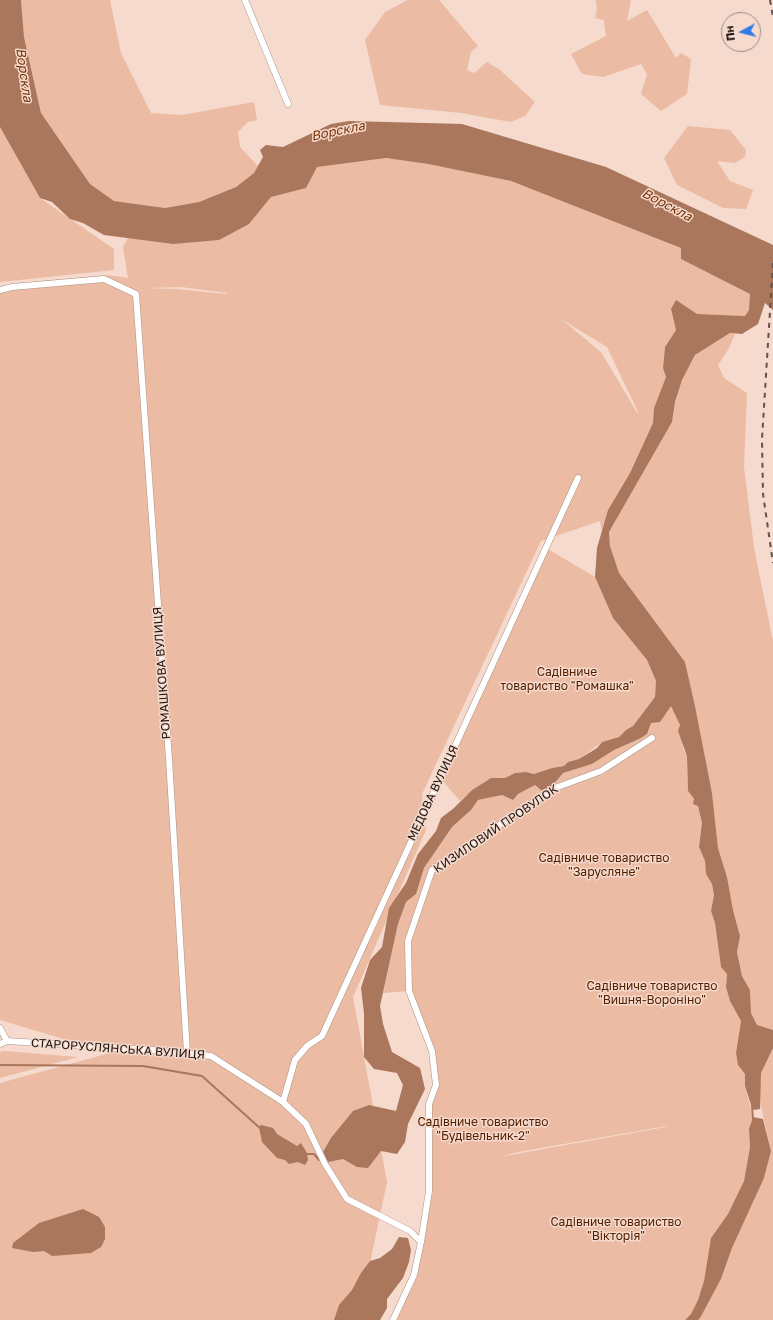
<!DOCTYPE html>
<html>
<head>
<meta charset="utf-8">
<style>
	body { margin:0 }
	#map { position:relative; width:773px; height:1320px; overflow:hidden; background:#f5dacd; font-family:"Golos Text",sans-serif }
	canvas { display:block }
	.north { position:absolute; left:721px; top:12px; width:40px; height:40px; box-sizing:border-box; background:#f5dacd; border:1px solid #9f8b81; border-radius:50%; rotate:263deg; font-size:11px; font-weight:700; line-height:16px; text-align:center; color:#1d1410 }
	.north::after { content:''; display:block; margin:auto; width:14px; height:18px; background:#2e7ce8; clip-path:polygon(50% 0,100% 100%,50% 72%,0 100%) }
</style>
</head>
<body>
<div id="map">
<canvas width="773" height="1320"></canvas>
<div class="north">Пн</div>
</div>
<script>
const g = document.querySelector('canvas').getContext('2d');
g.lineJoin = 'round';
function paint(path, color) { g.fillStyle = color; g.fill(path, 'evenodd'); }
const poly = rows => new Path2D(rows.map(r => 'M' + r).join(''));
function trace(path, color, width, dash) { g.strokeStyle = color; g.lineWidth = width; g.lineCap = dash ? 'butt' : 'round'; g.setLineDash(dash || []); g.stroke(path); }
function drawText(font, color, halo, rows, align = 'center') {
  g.font = font + ' "Golos Text",sans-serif'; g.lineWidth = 3; g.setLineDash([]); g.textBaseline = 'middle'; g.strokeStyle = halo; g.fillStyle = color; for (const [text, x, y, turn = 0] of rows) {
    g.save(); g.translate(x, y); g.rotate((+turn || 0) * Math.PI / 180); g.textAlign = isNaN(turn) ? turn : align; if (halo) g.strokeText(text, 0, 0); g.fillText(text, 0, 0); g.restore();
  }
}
paint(poly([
	[21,0,110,0,121,53,151,113,182,115,254,102,257,120,248,122,238,132,240,147,258,166,254,173,236,187,199,202,165,208,114,201,90,184,41,113,24,37],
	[408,0,439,0,478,46,471,52,467,70,474,73,487,62,500,70,535,102,525,116,511,122,461,113,380,105,365,40,385,12],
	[596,0,631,0,627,21,647,10,676,58,681,53,691,59,687,94,661,111,641,94,647,74,641,64,603,77,582,74,571,54,606,36,604,20,595,18,597,10],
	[688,126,730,130,746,150,745,157,735,163,717,161,730,181,753,190,746,209,723,208,677,185,664,158],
	[0,127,40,198,114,249,114,270,0,282],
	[386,158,428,164,511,181,681,248,681,259,751,294,749,310,745,316,696,314,676,301,671,310,676,330,665,347,663,368,666,377,654,408,653,423,630,473,608,510,602,532,600,521,541,541,422,794,426,830,353,997,387,1182,358,1320,0,1320,0,1083,110,1053,0,1020,0,286,18,283,107,275,128,278,123,247,128,238,173,244,249,224,271,197,306,188,316,167],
	[181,287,227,293,227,294,176,289,143,288],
	[561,319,607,347,639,414,636,411,601,352],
	[730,333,735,334,728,350,718,365,724,378,747,393,744,467,754,548,773,641,773,1030,770,1030,757,1025,751,1013,750,990,742,976,737,952,740,936,733,910,727,877,718,848,712,793,695,706,685,662,619,573,610,546,609,532,672,422,675,402,682,380,695,355],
	[546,548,595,577,613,618,647,660,656,681,655,697,633,726,626,730,619,737,602,742,579,759,568,762,564,766,552,768,534,774,526,772,515,773,505,778,491,778,472,790,460,801,440,778],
	[672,705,680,725,683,748,687,756,688,791,698,806,702,823,699,847,705,861,706,874,712,884,714,895,711,911,715,923,721,967,727,974,726,987,730,1001,741,1021,736,1053,738,1065,745,1074,745,1086,753,1117,749,1129,750,1147,744,1181,728,1214,711,1238,704,1281,698,1300,691,1314,685,1320,393,1320,414,1275,429,1191,429,1104,436,1085,432,1051,409,991,383,993,398,924,406,902,416,894,424,868,440,844,452,827,471,810,478,800,502,795,513,800,518,794,535,785,542,791,553,785,563,773,592,764,614,750,639,739,650,723],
	[667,1126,666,1127,499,1157,518,1152],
	[773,1048,773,1320,698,1320,721,1279,732,1248,764,1178,771,1150,759,1098,761,1073],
	[4,1051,78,1057,0,1078,0,1052]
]), '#ebbba4');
paint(poly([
	[0,0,21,0,24,37,41,113,90,184,114,201,165,208,199,202,236,187,254,173,263,157,260,150,266,145,283,147,331,124,349,121,462,124,606,167,773,245,773,310,765,303,758,324,742,334,730,333,695,355,682,380,675,402,672,422,609,532,610,546,619,573,685,662,695,706,712,793,718,848,727,877,733,910,740,936,737,952,742,976,750,990,751,1013,757,1025,773,1030,773,1048,761,1073,760,1109,754,1110,752,1108,745,1086,745,1074,738,1065,736,1053,741,1021,730,1001,726,987,727,974,721,967,715,923,711,911,714,895,712,884,706,874,705,861,699,847,702,823,698,806,693,804,694,799,688,791,687,756,678,731,680,725,671,706,660,722,651,723,647,734,639,739,614,750,592,764,563,773,553,785,542,791,535,785,518,794,513,800,502,795,478,800,471,810,452,827,424,868,416,894,406,902,398,924,380,1006,383,1024,392,1052,420,1068,425,1089,408,1124,405,1142,397,1154,381,1151,368,1168,357,1167,343,1159,328,1162,323,1152,331,1138,353,1111,369,1105,396,1111,403,1085,397,1073,374,1069,364,1057,364,1013,361,988,370,960,382,947,389,908,406,883,418,854,436,831,441,818,454,808,472,790,491,778,505,778,515,773,526,772,534,774,552,768,564,766,568,762,579,759,597,748,602,742,619,737,626,730,633,726,655,697,656,681,647,660,613,618,595,577,597,548,608,510,630,473,653,423,654,408,666,377,663,368,665,347,676,330,671,309,676,300,697,314,745,316,749,310,750,294,681,259,681,248,511,181,428,164,386,158,317,167,306,188,271,197,249,224,219,240,173,244,104,235,83,223,70,219,52,202,40,198,0,127],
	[753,1117,763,1119,771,1151,764,1178,732,1248,721,1279,700,1318,698,1320,685,1320,691,1314,698,1300,704,1281,711,1238,728,1214,744,1181,750,1147,749,1129],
	[261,1125,273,1128,277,1134,297,1146,301,1143,307,1153,308,1160,305,1165,298,1162,289,1164,285,1160,277,1158,262,1142,259,1127],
	[83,1209,99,1217,105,1227,105,1239,101,1247,91,1253,52,1256,44,1251,33,1252,12,1248,13,1243,39,1223],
	[399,1237,408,1238,411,1250,409,1262,403,1278,387,1299,387,1308,380,1320,334,1320,339,1305,352,1290,361,1273,370,1261,380,1258,392,1249]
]), '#aa765c');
trace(poly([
	[0,1065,143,1066,202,1076,261,1129],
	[752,1106,753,1119],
	[306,1154,314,1154,319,1160]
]), '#aa765c', 2);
const street = poly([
	[245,0,288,104],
	[0,290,12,287,104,279,136,294,169,759,187,1053],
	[0,1028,7,1041],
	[0,1044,7,1041,152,1050,211,1056,283,1102,306,1124,325,1164,347,1199,410,1231,421,1242],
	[283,1102,295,1060,307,1046,322,1036,578,478],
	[393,1320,414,1275,421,1242,429,1191,429,1104,436,1085,432,1051,409,991,408,941,432,870,555,788,601,771,652,738]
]);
trace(street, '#ac9386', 7);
trace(street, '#fff', 6);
trace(poly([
	[770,0,773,17],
	[773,263,762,439,763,494,773,563]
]), '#62534c', 2, [5, 5]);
drawText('12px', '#532101', '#f5dacd', [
	["Садівниче",567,672],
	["товариство \"Ромашка\"",567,686],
	["Садівниче товариство",604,858],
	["\"Зарусляне\"",604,872],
	["Садівниче товариство",652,986],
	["\"Вишня-Вороніно\"",652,1000],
	["Садівниче товариство",483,1122],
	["\"Будівельник-2\"",483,1136],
	["Садівниче товариство",616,1222],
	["\"Вікторія\"",616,1236]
]);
drawText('12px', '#1d1410', '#f5dacd', [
	["РОМАШКОВА ВУЛИЦЯ",162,673,-94],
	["МЕДОВА ВУЛИЦЯ",433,793,-65],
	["КИЗИЛОВИЙ ПРОВУЛОК",496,829,-34],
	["СТАРОРУСЛЯНСЬКА ВУЛИЦЯ",118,1049,4]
]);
drawText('italic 13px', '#763307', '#f5dacd', [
	["Ворскла",24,75,82],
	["Ворскла",338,131,-12],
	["Ворскла",667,205,28]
]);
</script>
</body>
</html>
